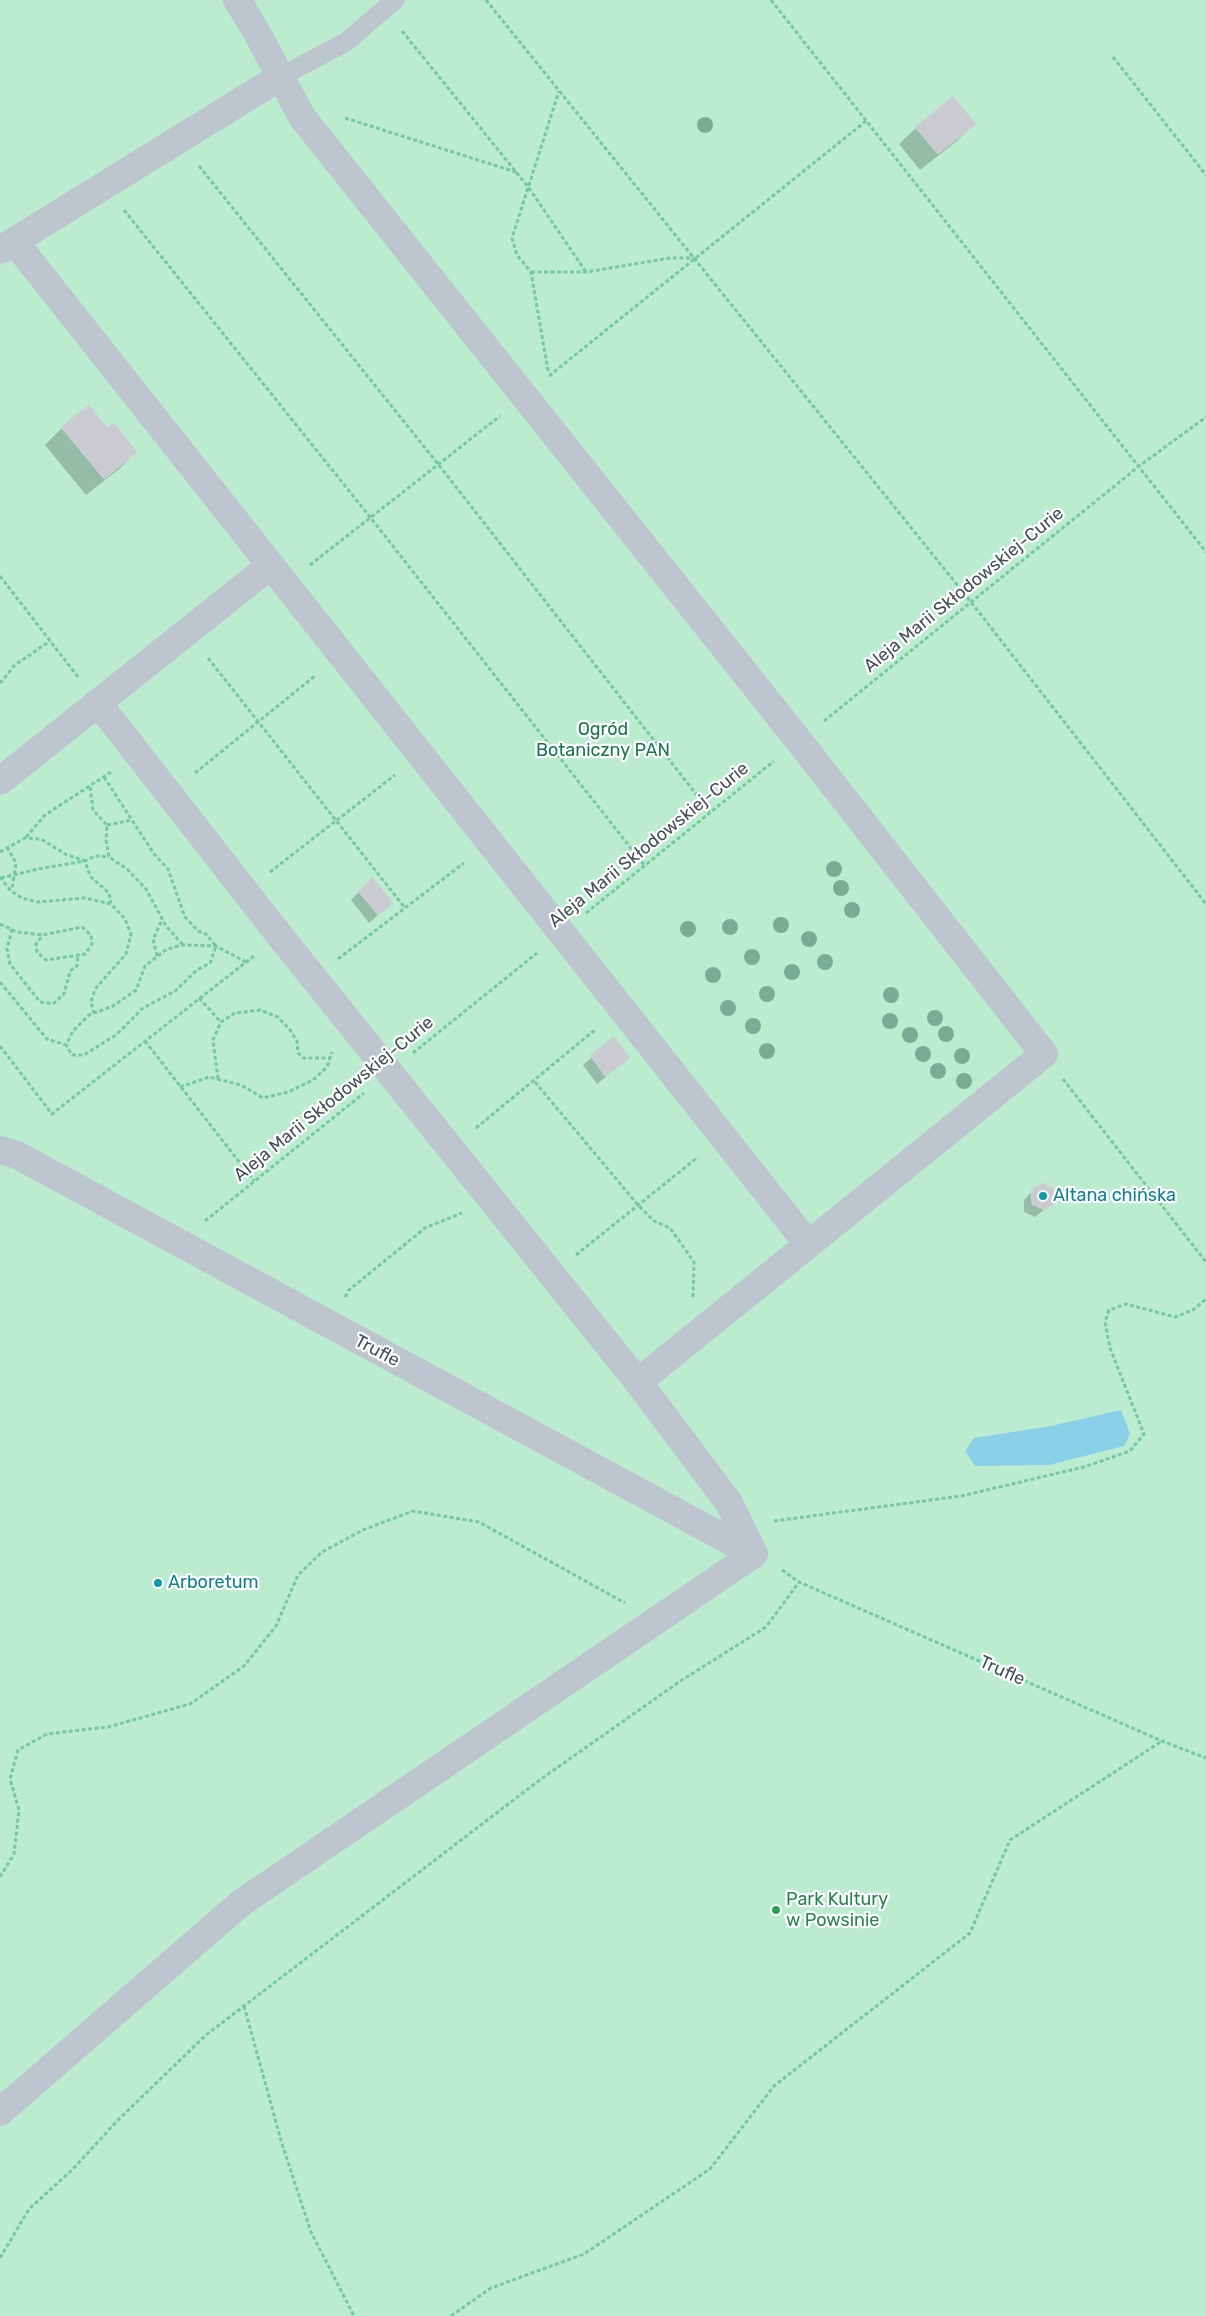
<!DOCTYPE html>
<html>
<head>
<meta charset="utf-8">
<style>
	body { margin:0 }
	canvas { display:block; background:#efecec }
</style>
</head>
<body>
<canvas width="1206" height="2316"></canvas>
<script>
const g = document.querySelector('canvas').getContext('2d');
g.lineJoin = 'round';
function paint(path, color) { g.fillStyle = color; g.fill(path, 'evenodd'); }
const poly = rows => new Path2D(rows.map(r => 'M' + r).join(''));
function trace(path, color, width, dash) { g.strokeStyle = color; g.lineWidth = width; g.lineCap = dash ? 'butt' : 'round'; g.setLineDash(dash || []); g.stroke(path); }
function drawText(font, color, halo, rows, align = 'center') {
  g.font = font + ' Rubik,sans-serif'; g.lineWidth = 4.5; g.setLineDash([]); g.textBaseline = 'middle'; g.strokeStyle = halo; g.fillStyle = color; for (const [text, x, y, turn = 0] of rows) {
    g.save(); g.translate(x, y); g.rotate((+turn || 0) * Math.PI / 180); g.textAlign = isNaN(turn) ? turn : align; if (halo) g.strokeText(text, 0, 0); g.fillText(text, 0, 0); g.restore();
  }
}
paint(poly([
	[0,0,1206,0,1206,2316,0,2316]
]), '#bbecd0');
paint(poly([
	[1121,1410,1130,1434,1124,1446,1049,1465,975,1466,965,1451,974,1438,1051,1426]
]), '#89d0e8');
paint(poly([
	[974,124,957,141,920,170,899,144,916,128],
	[62,428,108,430,136,452,119,469,86,495,45,445],
	[359,892,391,903,369,923,351,900],
	[614,1039,628,1058,597,1084,583,1065],
	[1032,1191,1054,1202,1035,1217,1024,1212,1024,1200]
]), '#0003');
const building = poly([
	[953,96,976,124,938,154,915,127,953,96],
	[89,405,108,428,114,423,137,452,104,479,61,427,89,405],
	[373,878,393,903,378,915,358,891,373,878],
	[614,1037,630,1058,605,1076,590,1055,614,1037],
	[1043,1183,1054,1189,1056,1202,1045,1210,1032,1204,1031,1190,1043,1183]
]);
paint(building, '#c9cbd1');
trace(building, '#d0d2d8', 1);
trace(poly([
	[486,0,971,602,1206,904],
	[771,0,1206,552],
	[402,31,529,188,586,272],
	[1113,57,1206,175],
	[345,118,516,172],
	[199,166,438,464,710,812],
	[124,210,370,517,645,866],
	[531,272,586,272,670,258,694,258],
	[548,371,531,272,517,255,512,238,559,91],
	[549,376,866,121],
	[310,565,500,416],
	[0,576,78,677],
	[208,658,405,908],
	[0,683,15,665,50,641],
	[824,721,1138,467,1206,417],
	[195,773,316,675],
	[104,777,154,854,168,869,185,917,198,931,206,934,216,946,210,963,197,970,175,991,143,1008,116,1035,84,1055,72,1055,66,1045,73,1031,89,1015,113,1006,136,990,145,966,167,949,183,945,216,946,246,962],
	[90,787,93,810,107,825,106,840,109,857,127,869,146,889,166,926,183,945],
	[107,825,132,820],
	[26,837,45,815,111,772],
	[7,847,16,863,12,890],
	[0,852,25,838,41,839,65,854,85,861,90,876,109,893,111,903],
	[270,872,395,775],
	[0,877,11,891,22,898,37,902,85,898,111,904,125,919,131,934,126,954,95,989,91,1002,94,1013],
	[1,878,38,869,85,861,95,856,109,857],
	[586,913,774,761],
	[0,924,17,932,43,935,82,927,91,935,92,944,85,954,46,960,37,952,36,944,43,935],
	[12,929,7,949,10,964,40,1002,53,1004,64,994,70,971,77,966,78,956],
	[157,956,153,939,162,920],
	[338,959,464,863],
	[0,982,47,1039,66,1045],
	[199,998,221,1022],
	[145,1041,254,1181],
	[0,1046,52,1114,254,956],
	[413,1053,537,953],
	[218,1079,213,1040,221,1022,235,1013,260,1010,278,1017,290,1030,297,1041,298,1053,303,1058,330,1058],
	[1063,1079,1206,1262],
	[535,1082,638,1205,654,1221,670,1228,694,1262,693,1297],
	[180,1087,209,1077,241,1085,263,1098,288,1092,313,1080,327,1067,332,1052],
	[476,1128,596,1029],
	[205,1221,364,1093],
	[576,1255,698,1157],
	[345,1297,349,1290,425,1228,462,1213],
	[774,1521,961,1496,1084,1467,1130,1451,1144,1434,1110,1348,1105,1322,1109,1310,1126,1304,1175,1317,1193,1310,1206,1299],
	[782,1570,799,1582,1162,1741,1206,1758],
	[0,1877,14,1854,19,1810,10,1779,18,1750,47,1734,108,1727,190,1704,244,1666,276,1626,298,1575,322,1552,363,1530,413,1511,479,1522,625,1603],
	[244,2006,282,2144,311,2232,354,2316],
	[0,2258,29,2209,72,2170,119,2119,206,2035,541,1779,679,1682,766,1627,799,1582],
	[451,2316,491,2288,584,2254,710,2169,774,2086,970,1933,1010,1840,1162,1741]
]), '#74c9a2', 3, [4, 2.5]);
trace(poly([
	[280,77,346,42,395,0]
]), '#bdc6ce', 19);
trace(poly([
	[237,0,256,31,302,117,799,741,1044,1054,638,1382],
	[14,241,808,1244],
	[0,250,280,77],
	[98,703,280,936,638,1382,729,1503,754,1554],
	[0,781,271,565],
	[0,1150,17,1155,754,1554],
	[0,2112,241,1903,754,1554]
]), '#bdc6ce', 28);
g.fillStyle = '#79ac94';
for (const [x, y] of [
	[705,125],
	[834,869],
	[841,888],
	[852,910],
	[781,925],
	[730,927],
	[688,929],
	[809,939],
	[752,957],
	[825,962],
	[792,972],
	[713,975],
	[767,994],
	[891,995],
	[728,1008],
	[935,1018],
	[890,1021],
	[753,1026],
	[946,1034],
	[910,1035],
	[767,1051],
	[923,1054],
	[962,1056],
	[938,1071],
	[964,1081]
]) { g.beginPath(); g.arc(x, y, 8, 0, 2 * Math.PI); g.fill(); }
for (const [x, y, r, color] of [
	[1043,1196,5,"#0f9aa8"],
	[158,1583,5,"#0f9aa8"],
	[776,1910,5,"#2e9e5b"]
]) { const dot = new Path2D(); dot.arc(x, y, r, 0, 2 * Math.PI); g.fillStyle = color; g.fill(dot); trace(dot, '#fff', 2); }
drawText('18px', '#454f59', '#fff', [
	["Aleja Marii Skłodowskiej-Curie",964,590,-39],
	["Aleja Marii Skłodowskiej-Curie",649,845,-39],
	["Aleja Marii Skłodowskiej-Curie",334,1099,-39],
	["Trufle",377,1351,28],
	["Trufle",1002,1671,24]
]);
drawText('18px', '#19774c', '#fff', [
	["Ogród",603,730],
	["Botaniczny PAN",603,751]
]);
drawText('18px', '#0d838f', '#fff', [
	["Altana chińska",1053,1196],
	["Arboretum",168,1583]
], 'left');
drawText('18px', '#27864d', '#fff', [
	["Park Kultury",786,1900],
	["w Powsinie",786,1921]
], 'left');
</script>
</body>
</html>
